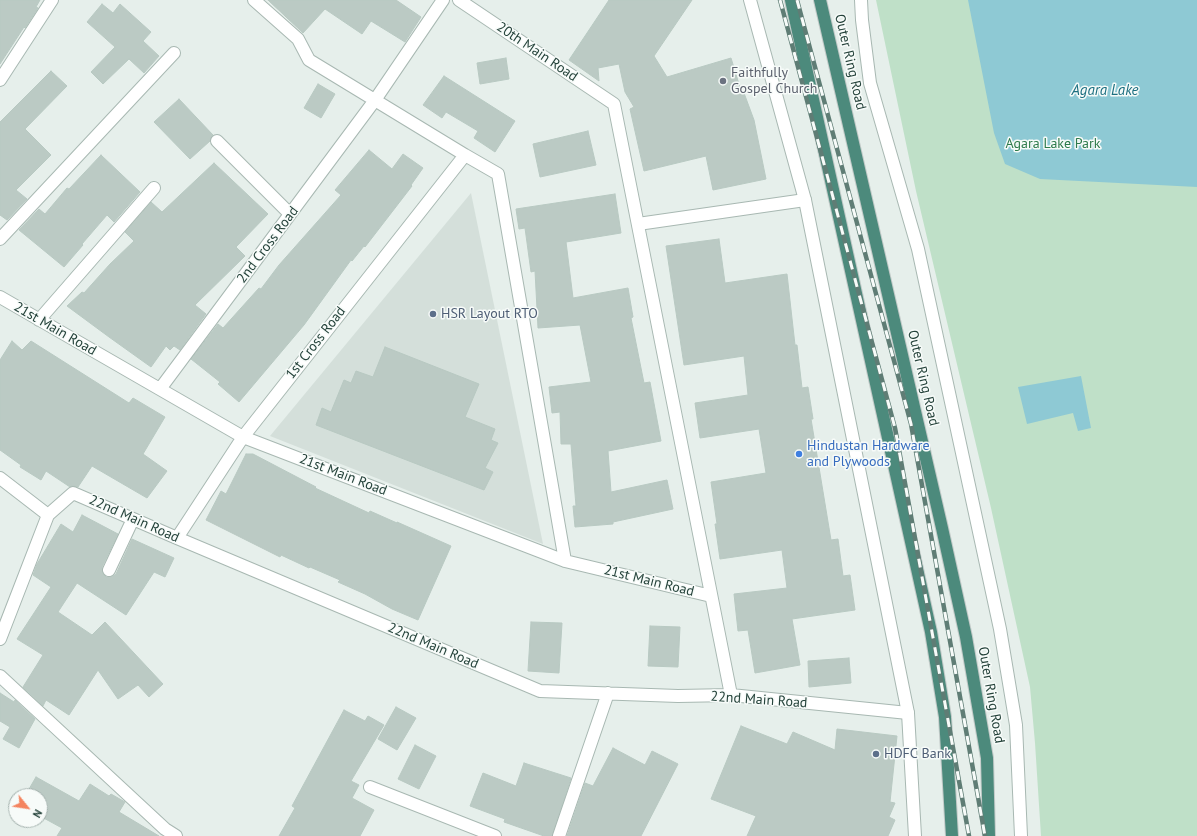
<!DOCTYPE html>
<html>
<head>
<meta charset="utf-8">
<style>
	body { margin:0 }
	#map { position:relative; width:1197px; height:836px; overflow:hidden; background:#e6efeb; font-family:"PT Sans",sans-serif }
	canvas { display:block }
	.north { position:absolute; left:8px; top:788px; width:40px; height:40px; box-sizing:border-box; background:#f7fbf9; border:1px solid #a3b1ad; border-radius:50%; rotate:120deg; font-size:11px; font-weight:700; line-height:16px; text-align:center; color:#24423a }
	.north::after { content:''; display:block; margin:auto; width:14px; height:18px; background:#f4845f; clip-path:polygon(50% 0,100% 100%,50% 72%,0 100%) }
</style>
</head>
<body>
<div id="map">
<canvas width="1197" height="836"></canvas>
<div class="north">N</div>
</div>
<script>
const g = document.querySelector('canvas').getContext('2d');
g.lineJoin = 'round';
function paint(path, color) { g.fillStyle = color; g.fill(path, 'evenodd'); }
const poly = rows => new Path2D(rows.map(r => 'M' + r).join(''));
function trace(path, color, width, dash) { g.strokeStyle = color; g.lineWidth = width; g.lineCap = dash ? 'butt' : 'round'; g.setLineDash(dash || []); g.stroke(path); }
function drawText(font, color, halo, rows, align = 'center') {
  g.font = font + ' "PT Sans",sans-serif'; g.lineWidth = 3; g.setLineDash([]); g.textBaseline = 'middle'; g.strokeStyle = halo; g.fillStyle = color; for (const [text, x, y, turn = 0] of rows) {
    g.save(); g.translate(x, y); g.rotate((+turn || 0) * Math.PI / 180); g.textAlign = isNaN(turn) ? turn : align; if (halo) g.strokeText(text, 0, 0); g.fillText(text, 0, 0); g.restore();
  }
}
paint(poly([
	[471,193,543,544,270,436]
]), '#d4dfda');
paint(poly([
	[876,0,1197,0,1197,836,1041,836,1035,743,1030,687,991,508,916,191]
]), '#bfe0c8');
paint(poly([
	[968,0,1197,0,1197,187,1040,179,1005,164,994,133],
	[1081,376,1091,428,1078,431,1073,413,1027,424,1018,387]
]), '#8ec9d4');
const building = poly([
	[0,0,40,0,36,7,38,8,25,28,24,27,0,64,0,0],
	[268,0,396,0,421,17,405,42,371,21,362,34,325,9,303,33,268,0],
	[609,0,692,0,654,56,667,77,731,58,742,94,744,93,754,120,766,179,713,190,706,156,644,171,630,109,634,107,625,92,619,64,598,68,599,81,569,60,609,0],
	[102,4,113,13,120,4,151,32,143,41,159,56,144,73,129,59,103,84,91,72,115,47,87,22,102,4],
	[506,58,509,79,480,84,477,63,506,58],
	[51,71,67,86,25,129,51,155,16,190,27,199,7,220,0,215,0,122,51,71],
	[444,76,515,121,495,152,474,138,478,131,446,112,442,118,423,105,444,76],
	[318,84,335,94,321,118,304,108,318,84],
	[179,99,213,135,210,141,190,159,154,122,179,99],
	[588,131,596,165,540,177,533,144,588,131],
	[369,150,392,169,403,154,423,168,411,185,412,186,365,247,364,246,352,261,351,260,304,325,239,402,218,384,220,382,191,359,218,324,223,328,259,288,261,289,279,265,341,195,335,190,369,150],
	[101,155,140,192,114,222,107,215,82,244,83,245,64,267,19,230,39,209,45,214,67,188,69,189,101,155],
	[214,163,268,214,236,247,245,256,195,305,206,314,180,350,174,346,170,350,166,346,151,367,109,337,67,306,82,292,84,293,110,264,134,241,125,232,151,202,162,212,214,163],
	[615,194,621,233,566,242,573,298,628,288,633,317,631,318,644,383,650,382,661,441,608,451,611,492,667,480,673,509,613,522,613,524,575,527,573,506,576,506,571,444,561,444,560,412,552,413,549,387,591,382,580,325,538,328,535,271,531,272,525,228,519,229,516,209,615,194],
	[719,239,725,283,787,274,795,345,797,345,802,388,808,387,813,419,811,419,831,540,838,539,843,576,850,575,855,610,792,619,800,665,755,673,748,630,738,631,734,594,787,588,782,550,720,559,715,524,717,524,711,482,766,473,759,429,700,438,695,403,748,395,744,356,684,365,666,246,719,239],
	[12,341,22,350,31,341,129,403,133,398,165,417,143,454,167,471,147,498,92,466,78,487,72,486,70,487,46,471,41,480,20,467,21,465,0,450,0,360,12,341],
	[385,347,479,384,465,417,495,429,491,440,498,443,485,468,493,472,484,490,316,425,322,408,331,412,344,380,351,383,356,371,373,377,385,347],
	[246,454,253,454,316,487,315,488,369,513,370,511,397,523,397,522,451,546,418,620,392,609,365,594,338,582,340,580,310,567,309,568,281,555,280,557,206,520,221,491,226,494,246,454],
	[82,515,118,534,102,567,103,574,106,577,113,576,116,574,132,539,174,558,165,577,154,572,126,615,77,583,58,612,92,635,105,622,163,684,149,697,138,685,118,699,98,670,69,715,46,700,43,706,23,687,43,655,17,639,51,587,33,575,37,564,61,524,73,532,82,515],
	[531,622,562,623,559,673,528,671,531,622],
	[650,626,680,627,678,667,648,666,650,626],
	[849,658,851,683,809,687,808,661,849,658],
	[0,693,14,702,15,700,35,719,19,748,3,739,10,727,0,721,0,693],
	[396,707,416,718,397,750,378,739,396,707],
	[344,710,365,721,368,716,384,725,351,781,359,785,352,798,374,810,360,836,279,836,295,808,292,806,344,710],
	[741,726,787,744,793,732,835,750,837,729,897,736,890,802,895,803,889,817,895,820,888,836,747,836,756,816,711,799,741,726],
	[415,745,436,756,419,789,398,779,415,745],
	[613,748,645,765,652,751,678,764,641,836,567,836,585,783,593,786,613,748],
	[524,763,571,778,552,836,544,836,504,822,505,819,470,806,483,773,516,786,524,763],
	[36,777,79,801,90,784,109,796,111,794,125,802,119,812,159,836,57,836,62,828,40,816,40,796,25,796,36,777]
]);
paint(building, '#bbcac4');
trace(building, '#b8c9c2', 1);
const minor = poly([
	[254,0,298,39,309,60,465,155,498,174,565,561],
	[459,0,614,104,731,695],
	[0,80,52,0],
	[217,141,290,214],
	[638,224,805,200],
	[0,239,174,53],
	[0,297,243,437,565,561,711,596],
	[39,320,154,188],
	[160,389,375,100,443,0],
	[0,478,48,515,73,493,177,538,540,691,678,696,731,695,908,713],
	[177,538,243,437,465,155],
	[109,570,133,519],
	[0,639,48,515],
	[0,676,165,829,176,836],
	[370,787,495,836],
	[559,836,608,693]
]);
const tertiary = poly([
	[750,0,805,200,908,713,915,836],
	[861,0,862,20,870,83,918,249,1000,629,1016,725,1021,836]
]);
const trunk = poly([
	[791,0,931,632,945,717,952,836],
	[820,0,942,528,966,637,987,758,989,836]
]);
trace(minor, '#a8b8b2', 14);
trace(tertiary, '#a8b8b2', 14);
trace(trunk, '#c2cac8', 14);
trace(minor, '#fff', 12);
trace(tertiary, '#fff', 12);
trace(trunk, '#4c8a7c', 12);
const rail = poly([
	[780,0,895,428,969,836],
	[797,0,911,424,985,836]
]);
trace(rail, '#5f7d75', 4.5);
trace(rail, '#f7fbf9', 3, [9]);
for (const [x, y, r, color] of [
	[723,81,4,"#6b7280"],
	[433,314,4,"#5c6f8a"],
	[799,454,4,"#3f7fe0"],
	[876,754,4,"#5c6f8a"]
]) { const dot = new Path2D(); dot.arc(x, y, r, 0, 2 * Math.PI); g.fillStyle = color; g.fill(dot); trace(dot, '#f7fbf9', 1.5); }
drawText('14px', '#24423a', '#f7fbf9', [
	["20th Main Road",537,52,34],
	["Outer Ring Road",850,62,77],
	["2nd Cross Road",268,245,-53],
	["21st Main Road",55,329,30],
	["1st Cross Road",316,343,-52],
	["Outer Ring Road",923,378,77],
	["21st Main Road",343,475,21],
	["22nd Main Road",134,519,24],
	["21st Main Road",649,581,14],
	["22nd Main Road",433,646,23],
	["Outer Ring Road",991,695,80],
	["22nd Main Road",759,700,4]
]);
drawText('14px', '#5b616d', '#f7fbf9', [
	["Faithfully",731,73],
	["Gospel Church",731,89]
], 'left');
drawText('14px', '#2d7a4b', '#f7fbf9', [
	["Agara Lake Park",1053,144]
]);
drawText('14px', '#4e5e75', '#f7fbf9', [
	["HSR Layout RTO",441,314],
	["HDFC Bank",884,754]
], 'left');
drawText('14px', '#366cbe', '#f7fbf9', [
	["Hindustan Hardware",807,446],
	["and Plywoods",807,462]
], 'left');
drawText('italic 15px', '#1c6f80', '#f7fbf9', [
	["Agara Lake",1105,91]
]);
</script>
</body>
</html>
